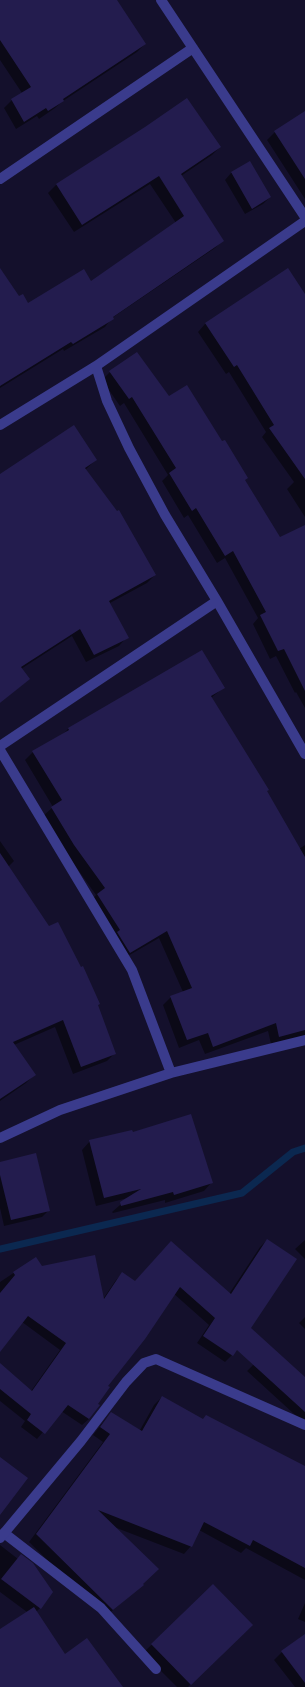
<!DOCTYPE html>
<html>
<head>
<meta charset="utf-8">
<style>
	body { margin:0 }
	canvas { display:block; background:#14102c }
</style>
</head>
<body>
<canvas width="305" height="1687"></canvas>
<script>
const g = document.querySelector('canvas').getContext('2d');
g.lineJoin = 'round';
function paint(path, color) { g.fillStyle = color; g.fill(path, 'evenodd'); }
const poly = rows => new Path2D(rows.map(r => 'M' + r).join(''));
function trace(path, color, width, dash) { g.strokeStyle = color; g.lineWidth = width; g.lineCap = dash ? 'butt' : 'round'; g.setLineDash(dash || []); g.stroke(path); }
paint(poly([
	[0,0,116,0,145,44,137,52,63,101,55,108,39,119,37,116,16,129,4,108,12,100,22,93,0,60],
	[305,112,305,199,267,140,275,132],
	[146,128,220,147,212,155,181,176,223,240,215,248,112,318,105,327,64,351,63,349,0,388,0,270,18,297,28,304,91,282,176,223,150,184,74,232,48,193,56,185],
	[250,163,270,197,263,204,245,214,225,180,231,173],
	[287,270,305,296,305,517,287,489,294,482,262,437,266,432,229,372,226,374,198,332,205,324],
	[137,353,169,397,244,481,280,538,305,526,305,708,296,692,295,693,276,656,270,659,253,624,258,618,225,558,217,563,188,515,184,518,162,481,168,475,124,403,120,406,102,380,110,372],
	[96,460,85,470,155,575,147,583,110,603,127,637,119,646,86,662,72,636,21,669,29,679,0,703,0,475],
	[202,651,223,688,211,698,299,849,305,845,305,1036,271,1044,268,1031,205,1054,199,1040,179,1048,163,1005,171,997,183,992,159,938,121,960,89,903,96,895,66,853,43,816,53,807,25,760,33,752,63,734,68,729],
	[0,841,14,861,8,867,97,1005,115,1053,107,1061,73,1074,55,1027,14,1045,34,1075,26,1083,0,1101],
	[132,1133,212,1182,204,1191,165,1203,165,1200,113,1213,112,1212,128,1198,96,1206,82,1150,90,1141],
	[0,1163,49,1210,42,1217,4,1226,0,1208],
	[267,1240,232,1355,225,1362,197,1343,209,1325,174,1294,107,1386,89,1419,82,1425,61,1411,37,1439,21,1427,25,1421,0,1401,0,1373,31,1391,60,1350,22,1322,0,1350,0,1282,36,1258,42,1267,103,1299,116,1280,122,1274,135,1282,164,1249,229,1294,260,1247],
	[305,1240,305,1259,295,1249],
	[305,1317,305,1329,299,1323],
	[253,1365,305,1379,305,1424,247,1371],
	[162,1397,203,1420,305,1467,305,1580,246,1548,241,1553,199,1530,191,1546,184,1554,114,1527,142,1585,105,1617,29,1542,103,1442,93,1435,104,1421,111,1413,140,1430,154,1405],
	[0,1545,18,1559,40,1608,36,1612,65,1655,121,1687,0,1687,0,1630,27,1612,0,1592],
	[212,1586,251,1625,188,1687,177,1687,143,1653],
	[305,1603,305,1622,298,1619],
	[305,1635,305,1687,295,1687,274,1660,282,1652]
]), '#0007');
trace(poly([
	[0,1249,242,1193,293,1152,305,1148]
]), '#0b2850', 7);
paint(poly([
	[0,0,117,0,146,44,63,99,64,101,48,111,46,108,24,122,11,99,31,87,0,40],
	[187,98,221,147,181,174,224,241,113,317,114,319,73,344,71,342,0,386,0,268,19,296,23,294,28,303,84,269,91,281,184,216,159,176,82,225,56,184,145,127],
	[305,111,305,179,274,131],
	[250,161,271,197,252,209,231,172],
	[288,268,305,294,305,479,269,428,274,425,237,365,234,367,205,323],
	[137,352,169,396,187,385,222,441,225,440,248,478,245,480,280,537,305,525,305,691,284,649,278,651,260,615,266,612,233,551,225,556,196,508,192,511,169,473,176,468,132,397,129,399,109,371],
	[74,425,97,460,85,468,117,511,119,510,156,575,109,601,129,638,94,655,80,629,21,667,30,679,0,703,0,474],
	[202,650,225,688,211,696,269,790,267,791,305,857,305,1030,279,1037,276,1023,213,1047,208,1033,187,1040,170,996,192,988,167,931,130,953,117,932,120,930,97,894,105,888,74,845,51,807,62,800,32,751,69,730,68,728],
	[0,853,49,926,58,922,81,967,83,966,100,1004,98,1005,116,1054,81,1067,63,1020,13,1042,36,1075,0,1099],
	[191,1114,213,1183,174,1195,173,1192,121,1206,120,1202,141,1189,104,1198,89,1140,132,1130,133,1132],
	[36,1153,50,1211,11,1220,0,1175,0,1162],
	[267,1239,297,1259,251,1328,305,1377,305,1412,237,1350,233,1356,203,1336,215,1318,180,1287,145,1339,108,1386,110,1387,98,1404,100,1405,89,1419,68,1405,45,1434,27,1420,31,1414,0,1389,0,1363,32,1391,66,1343,28,1316,0,1352,0,1293,15,1275,13,1272,36,1257,42,1266,95,1255,104,1299,122,1272,135,1281,171,1241,231,1294],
	[162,1396,203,1419,206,1415,305,1466,305,1568,253,1540,250,1546,204,1522,192,1547,98,1510,159,1569,143,1584,144,1585,113,1610,36,1534,110,1434,100,1427,111,1412,142,1431],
	[0,1457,28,1478,0,1515],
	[21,1554,33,1563,53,1592,41,1609,1,1579],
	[213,1584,253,1625,191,1685,151,1644],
	[34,1607,65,1654,87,1638,123,1687,0,1687,0,1629],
	[305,1634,305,1683,281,1651]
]), '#231c4e');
trace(poly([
	[4,1533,101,1608,156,1669]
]), '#3a3b8c', 10);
trace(poly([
	[161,0,305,217],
	[0,179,193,48],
	[96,366,107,401,129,448,165,515,217,601,305,754],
	[0,425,96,366,305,221],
	[0,746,217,601],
	[0,750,132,970,171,1073],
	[0,1138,60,1110,171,1073,305,1040],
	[0,1538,81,1441,126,1382,144,1363,156,1359,305,1425]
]), '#3a3b8c', 10);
</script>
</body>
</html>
